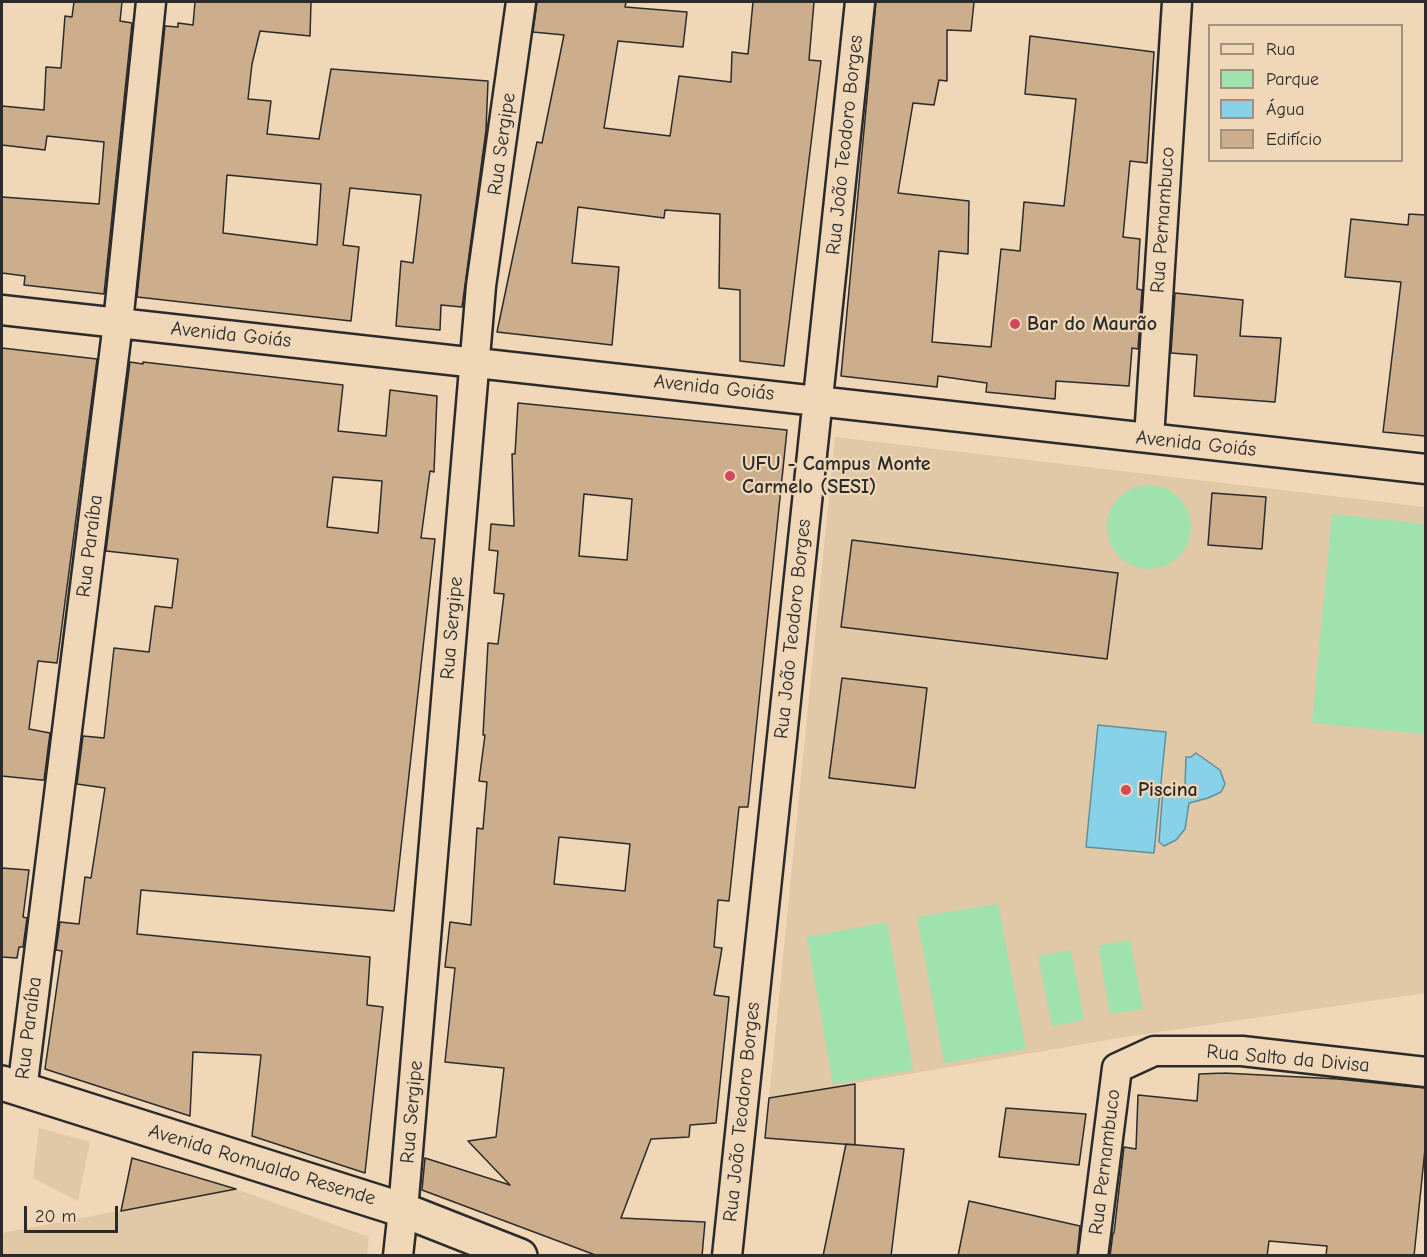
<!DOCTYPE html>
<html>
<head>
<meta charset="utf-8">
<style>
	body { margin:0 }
	#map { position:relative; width:1427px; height:1257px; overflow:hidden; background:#efd7b7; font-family:"Comic Neue",sans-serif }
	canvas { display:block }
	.frame { position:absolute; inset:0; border:3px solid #2b2b2b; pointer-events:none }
	.legend { position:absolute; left:1208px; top:24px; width:195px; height:138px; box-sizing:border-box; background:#efd7b7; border:2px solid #a1927f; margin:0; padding:8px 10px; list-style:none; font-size:18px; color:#2b2b2b }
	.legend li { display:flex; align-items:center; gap:12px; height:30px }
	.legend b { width:30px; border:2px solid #a1927f }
	.scale { position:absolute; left:24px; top:1206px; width:94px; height:27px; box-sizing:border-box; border:3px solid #2b2b2b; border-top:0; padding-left:8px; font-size:18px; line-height:21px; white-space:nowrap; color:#2b2b2b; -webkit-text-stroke:4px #efd7b7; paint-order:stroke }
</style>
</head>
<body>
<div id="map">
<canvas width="1427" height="1257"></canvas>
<div class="frame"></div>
<ul class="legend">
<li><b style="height:8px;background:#efd7b7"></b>Rua</li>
<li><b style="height:16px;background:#9fe2ad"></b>Parque</li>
<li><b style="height:16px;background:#87d2e8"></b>Água</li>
<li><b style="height:16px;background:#cdae8c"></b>Edifício</li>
</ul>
<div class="scale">20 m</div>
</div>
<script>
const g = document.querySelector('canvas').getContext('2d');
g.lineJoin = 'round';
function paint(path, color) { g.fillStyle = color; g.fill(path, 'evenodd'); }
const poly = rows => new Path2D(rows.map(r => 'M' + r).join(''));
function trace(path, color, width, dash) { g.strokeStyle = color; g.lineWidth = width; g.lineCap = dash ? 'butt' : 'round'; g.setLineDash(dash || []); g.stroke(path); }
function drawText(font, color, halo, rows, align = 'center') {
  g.font = font + ' "Comic Neue",sans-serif'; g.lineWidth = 4.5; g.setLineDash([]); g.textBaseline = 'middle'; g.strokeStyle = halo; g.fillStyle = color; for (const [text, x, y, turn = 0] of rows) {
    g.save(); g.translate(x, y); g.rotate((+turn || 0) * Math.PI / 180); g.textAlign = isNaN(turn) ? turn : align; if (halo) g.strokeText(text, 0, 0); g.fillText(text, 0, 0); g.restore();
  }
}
paint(poly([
	[835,437,1425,507,1425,993,1125,1037,769,1098],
	[39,1128,90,1142,78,1201,33,1178],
	[236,1189,369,1237,367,1255,2,1256,2,1233]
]), '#e1c8a7');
paint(poly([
	'1107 527a42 42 0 1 1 84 0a42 42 0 1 1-84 0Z',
	[1332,514,1425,524,1425,734,1312,723],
	[998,904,1026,1049,944,1063,917,917],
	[887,922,913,1070,833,1084,807,937],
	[1130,940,1143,1009,1110,1014,1098,946],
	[1071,950,1084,1020,1052,1026,1038,956]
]), '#9fe2ad');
const water = poly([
	[1098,725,1166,732,1154,853,1086,847,1098,725],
	[1196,753,1220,770,1225,784,1221,792,1208,798,1189,803,1185,829,1176,840,1164,846,1159,842,1163,788,1169,793,1183,792,1185,786,1186,757,1191,757,1196,753]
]);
paint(water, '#87d2e8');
trace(water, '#628f9c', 1.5);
const building = poly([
	[74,2,122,2,120,21,132,23,104,294,24,285,25,276,2,273,2,197,99,204,104,142,47,136,45,150,2,145,2,106,44,110,46,67,61,68,65,16,72,17,74,2],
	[195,2,311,2,310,36,260,31,252,64,248,99,271,101,267,134,319,139,331,69,488,81,486,130,462,307,441,305,440,330,396,326,401,261,413,263,421,195,350,188,343,245,359,247,351,321,137,297,165,26,178,27,178,23,193,25,195,2],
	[227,175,321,184,317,245,223,233,227,175],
	[537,2,626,2,625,7,687,12,683,47,618,41,604,128,670,136,679,76,731,82,732,52,748,54,753,2,814,2,809,60,821,61,784,366,740,361,740,290,719,288,720,214,665,210,664,218,578,207,572,263,619,267,612,345,497,332,537,142,542,143,564,35,533,32,537,2],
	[876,2,974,2,971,31,947,30,947,81,939,80,934,105,913,103,898,193,969,201,968,254,939,251,932,342,991,347,1001,249,1020,251,1024,202,1064,206,1076,99,1025,94,1030,36,1154,52,1147,163,1130,161,1123,237,1140,239,1137,289,1142,290,1138,349,1132,348,1129,386,1056,381,1055,399,986,392,987,383,938,376,937,387,841,376,876,2],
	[1409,214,1425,215,1425,436,1383,432,1401,282,1345,277,1351,219,1408,225,1409,214],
	[1175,293,1243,300,1240,336,1281,338,1275,402,1194,396,1197,355,1171,353,1175,293],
	[2,348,97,359,57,663,38,661,29,729,50,733,44,780,41,780,2,776,2,348],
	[130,362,143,364,143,362,343,385,338,431,386,436,390,390,437,396,434,472,430,471,421,538,435,539,394,911,141,890,137,934,370,957,367,1005,383,1007,365,1173,252,1136,261,1055,193,1052,190,1116,45,1069,62,951,56,950,60,922,79,924,85,877,91,878,105,788,77,784,83,736,104,738,114,648,149,652,155,606,172,608,178,559,106,551,130,362],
	[333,477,382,481,378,533,327,527,333,477],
	[518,403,787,430,748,807,739,807,729,901,718,900,714,947,722,948,714,995,729,997,716,1123,690,1125,689,1137,651,1139,621,1218,705,1222,702,1256,598,1256,422,1190,425,1158,510,1185,468,1141,496,1137,504,1068,445,1062,455,968,445,967,450,922,471,925,477,828,483,829,487,782,479,781,485,735,483,735,488,643,498,644,504,594,494,593,498,551,489,550,491,524,514,526,512,454,515,454,518,403],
	[584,494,632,499,627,560,579,556,584,494],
	[559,837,630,844,625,891,554,884,559,837],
	[1212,493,1266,497,1262,549,1208,545,1212,493],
	[852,540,1118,573,1107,659,841,627,852,540],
	[842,678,927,688,915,788,829,778,842,678],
	[2,868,29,870,23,917,27,918,23,947,19,947,17,958,2,957,2,868],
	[1224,1073,1338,1079,1425,1088,1425,1149,1414,1256,1326,1256,1327,1246,1269,1241,1267,1256,1110,1256,1113,1233,1114,1233,1124,1147,1136,1149,1138,1095,1197,1101,1199,1074,1224,1073],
	[855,1084,855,1145,765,1138,769,1098,855,1084],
	[1006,1108,1086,1114,1079,1165,999,1157,1006,1108],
	[846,1144,904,1149,891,1256,823,1256,846,1144],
	[132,1158,236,1189,121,1211,132,1158],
	[969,1201,1080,1226,1077,1256,958,1256,969,1201]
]);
paint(building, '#cdae8c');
trace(building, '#2b2b2b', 1.5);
const minor = poly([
	[2,310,1426,469],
	[1149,438,1177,2],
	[22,1090,118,323,151,2],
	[398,1256,403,1210,481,286,521,2],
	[727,1256,860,2],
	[1093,1256,1117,1068,1154,1051,1242,1051,1426,1072]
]);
const tertiary = poly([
	[2,1083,403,1210,520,1256]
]);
trace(minor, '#2b2b2b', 33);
trace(tertiary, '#2b2b2b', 38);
trace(minor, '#efd7b7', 28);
trace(tertiary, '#efd7b7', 33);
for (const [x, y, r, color] of [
	[1015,324,6,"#d1495b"],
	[730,476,6,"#d1495b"],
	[1126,790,6,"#d1495b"]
]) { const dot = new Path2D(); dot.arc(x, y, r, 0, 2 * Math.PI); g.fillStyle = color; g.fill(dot); trace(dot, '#efd7b7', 2); }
drawText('20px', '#2b2b2b', '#efd7b7', [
	["Rua Sergipe",502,144,-82],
	["Rua João Teodoro Borges",845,145,-84],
	["Rua Pernambuco",1163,220,-86],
	["Avenida Goiás",231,335,6],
	["Avenida Goiás",714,388,6],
	["Avenida Goiás",1196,444,6],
	["Rua Paraíba",90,546,-83],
	["Rua Sergipe",452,628,-85],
	["Rua João Teodoro Borges",793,629,-84],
	["Rua Paraíba",29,1028,-83],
	["Rua Salto da Divisa",1288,1059,5],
	["Rua Sergipe",412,1112,-85],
	["Rua João Teodoro Borges",742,1112,-84],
	["Rua Pernambuco",1105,1162,-83],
	["Avenida Romualdo Resende",262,1165,17]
]);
drawText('bold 20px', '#2b2b2b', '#efd7b7', [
	["Bar do Maurão",1027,324],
	["UFU - Campus Monte",742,464],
	["Carmelo (SESI)",742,487],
	["Piscina",1138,790]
], 'left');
</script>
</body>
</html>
